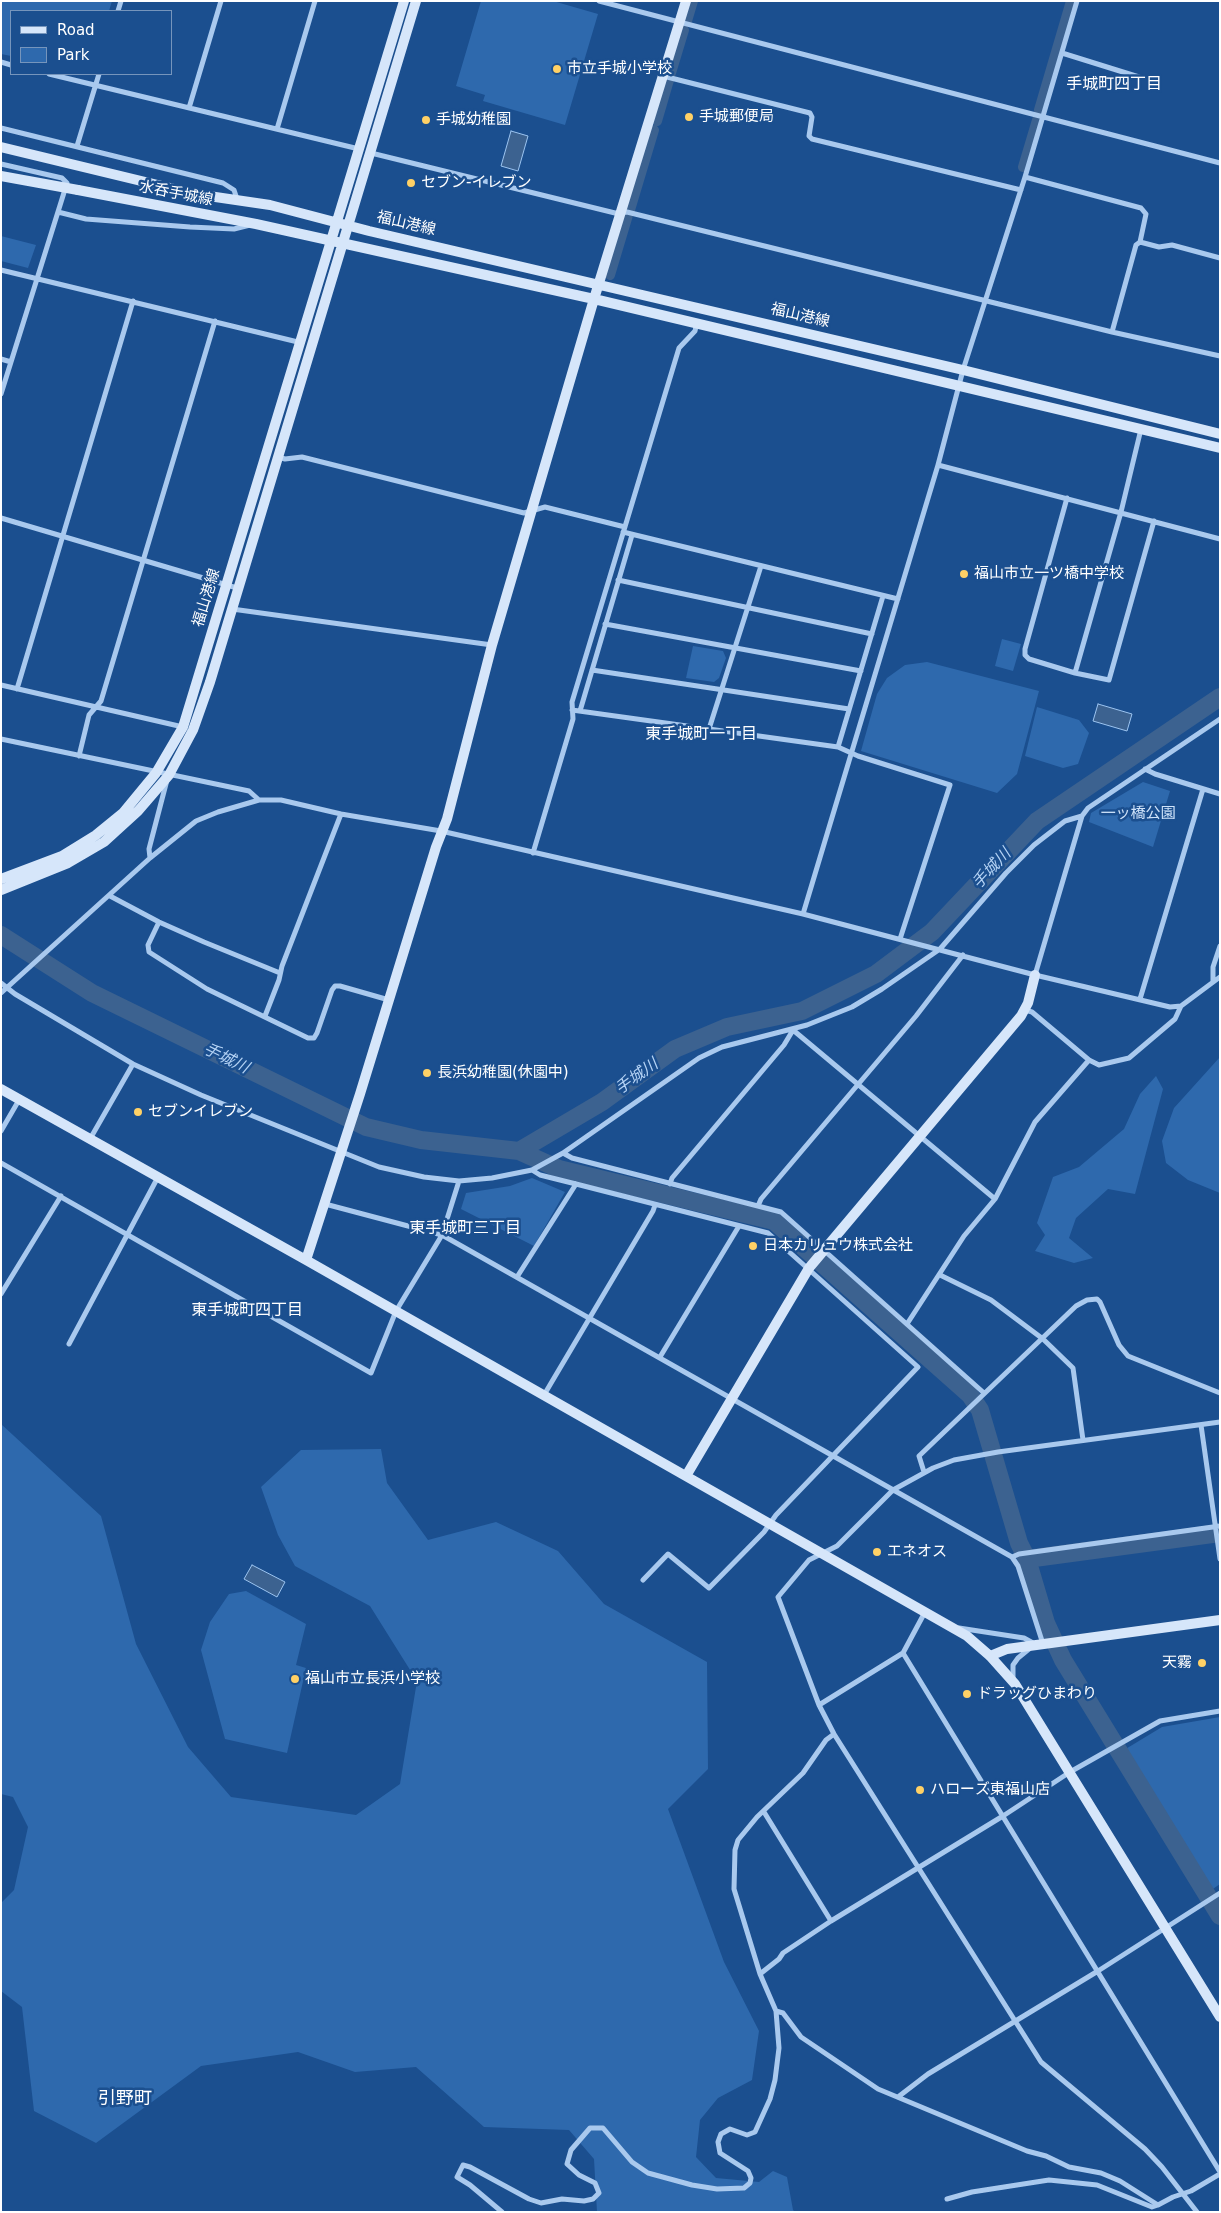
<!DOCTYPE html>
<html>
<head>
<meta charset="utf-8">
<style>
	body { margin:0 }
	#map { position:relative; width:1221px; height:2213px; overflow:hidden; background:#1b4f8f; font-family:"DejaVu Sans",sans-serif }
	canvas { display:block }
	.frame { position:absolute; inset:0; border:2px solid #fff; pointer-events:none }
	.legend { position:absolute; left:10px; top:10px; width:162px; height:65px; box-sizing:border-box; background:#1b4f8f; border:1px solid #7695bc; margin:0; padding:6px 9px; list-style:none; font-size:15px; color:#fff }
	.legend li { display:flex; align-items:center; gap:10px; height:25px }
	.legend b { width:25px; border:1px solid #7695bc }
</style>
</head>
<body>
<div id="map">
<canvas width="1221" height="2213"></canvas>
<div class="frame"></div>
<ul class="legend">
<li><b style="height:6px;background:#d6e6fa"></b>Road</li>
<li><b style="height:14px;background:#2e69ad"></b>Park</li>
</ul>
</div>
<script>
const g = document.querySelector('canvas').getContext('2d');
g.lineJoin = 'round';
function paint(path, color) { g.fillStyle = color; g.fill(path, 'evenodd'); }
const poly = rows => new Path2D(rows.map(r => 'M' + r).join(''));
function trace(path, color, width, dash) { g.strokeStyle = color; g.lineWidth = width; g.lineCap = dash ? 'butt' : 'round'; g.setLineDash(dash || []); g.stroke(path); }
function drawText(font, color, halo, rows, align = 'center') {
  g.font = font + ' "DejaVu Sans","Noto Sans JP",sans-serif'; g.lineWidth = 5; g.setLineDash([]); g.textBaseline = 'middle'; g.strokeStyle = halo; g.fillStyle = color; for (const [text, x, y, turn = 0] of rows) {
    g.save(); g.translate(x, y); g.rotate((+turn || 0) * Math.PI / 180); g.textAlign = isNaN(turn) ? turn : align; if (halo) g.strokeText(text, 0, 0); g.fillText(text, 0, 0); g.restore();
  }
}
paint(poly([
	[1,1,112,1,109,11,11,11,11,56,1,54],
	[481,1,553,1,598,14,565,125,483,101,485,95,456,86],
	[1,236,36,245,28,268,1,261],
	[1002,639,1021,644,1013,671,995,666],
	[693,646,723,651,726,658,719,678,714,682,686,678],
	[927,662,1039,691,1017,774,997,793,861,751,877,694,887,678,905,665],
	[1037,707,1079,720,1089,733,1078,764,1063,768,1025,756],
	[1143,782,1170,791,1153,847,1089,822,1091,813],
	[1220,1057,1220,1193,1188,1180,1166,1163,1162,1141,1174,1108],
	[1156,1076,1163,1089,1135,1194,1108,1189,1076,1218,1069,1238,1093,1258,1074,1263,1035,1251,1045,1235,1037,1223,1053,1177,1079,1167,1124,1129,1140,1094],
	[532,1178,565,1192,534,1246,461,1209,466,1193,510,1186],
	[1,1424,101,1516,136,1644,188,1747,231,1797,356,1815,400,1784,417,1681,370,1606,295,1566,278,1535,261,1487,301,1450,381,1449,387,1483,428,1540,496,1522,558,1551,604,1604,707,1662,708,1769,668,1809,724,1962,759,2031,752,2080,718,2098,700,2120,696,2157,716,2178,759,2182,773,2171,787,2177,793,2210,795,2212,597,2212,594,2159,569,2130,484,2127,416,2067,355,2072,298,2052,201,2066,96,2143,34,2111,22,2007,1,1991,1,1903,14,1890,28,1827,13,1797,1,1794],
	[246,1591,306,1624,296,1665,306,1668,287,1753,225,1739,201,1650,210,1622,229,1594],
	[1220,1717,1220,1884,1210,1891,1124,1750,1162,1727]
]), '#2e69ad');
const water = poly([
	[511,131,528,136,518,171,501,166,511,131],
	[1098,704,1132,714,1127,731,1093,721,1098,704],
	[252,1565,285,1582,277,1597,244,1579,252,1565]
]);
paint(water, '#3c6290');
trace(water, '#9cc4f0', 1);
trace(poly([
	[687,21,693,1],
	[671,73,684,30],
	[1039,110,1071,1],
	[657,121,669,80],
	[1023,167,1037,120],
	[630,210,654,130],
	[610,275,628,215]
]), '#3c6290', 10);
trace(poly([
	[1,935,92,993,366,1127,421,1140,519,1151,559,1169,774,1221,970,1395,980,1410,1019,1543,1027,1559,1046,1623,1063,1660,1220,1916],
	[519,1151,602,1102,675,1049,727,1027,802,1011,876,974,932,932,1037,821,1220,697],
	[1027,1559,1220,1533]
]), '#3c6290', 18);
trace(poly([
	[599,1,1220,163],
	[118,11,121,1],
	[1062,53,1139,77],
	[1,62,11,65],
	[49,74,359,149],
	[663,76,810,113,812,117,809,136,812,139,1021,190],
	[189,108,221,1],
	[1,128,223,183,234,190,237,199],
	[277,129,315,1],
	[77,146,99,74],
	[371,153,615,213,627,212,1112,332,1220,356],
	[1,164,62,178,67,183,1,394],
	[1025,177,1141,208,1146,214,1140,242],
	[58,212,86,219,190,227,234,229,250,225],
	[1,270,302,343],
	[1112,332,1136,245,1140,242,1159,247,1172,245,1220,258],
	[1,359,11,362],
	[278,457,285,459,302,457,524,513,545,507,625,527],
	[938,465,1220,539],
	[1067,498,1025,649,1025,655,1029,659,1075,673,1109,680,1154,521],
	[1,518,237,588],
	[623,532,898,599],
	[618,580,872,634],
	[232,609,492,645],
	[605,624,861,671],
	[592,670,849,709],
	[1075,673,1121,512,1141,429],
	[1,685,183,727],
	[17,689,133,301],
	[572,710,838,747,858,756,950,785,900,939],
	[580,711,632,535],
	[709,729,761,566],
	[1,739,249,791,259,800,281,800,341,814,441,831,803,914,1035,975,1170,1007,1181,1006,1220,977],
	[838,747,883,596],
	[79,756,89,715,101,701,215,321],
	[1145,769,1155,774,1220,794],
	[533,853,573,719,572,702,679,348,695,331,697,322],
	[150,858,149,849,167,780],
	[110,896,159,922,204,942,280,973],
	[803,914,938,465,963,370,1025,177,1077,1],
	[159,922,148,945,149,952,207,989,308,1038,314,1038,317,1033,332,990,335,986,340,986,389,1000],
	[1035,975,1082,816,1088,808,1220,719],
	[1213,981,1213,967,1220,946],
	[1,983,15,994,133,1064,201,1095,379,1167,424,1177,459,1181,492,1178,532,1170,563,1153,572,1158,781,1212,984,1393],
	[1,993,150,858,196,821,218,812,259,800],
	[1140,999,1203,789],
	[1025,1010,1032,1012,1089,1060],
	[265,1016,279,980,282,966,341,814],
	[1,1131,19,1100],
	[90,1139,133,1064],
	[563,1153,699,1058,722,1047,807,1025,852,1007,882,989,940,949,1006,873,1034,845,1065,821,1082,816],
	[1,1163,371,1373,396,1311,442,1235,459,1181],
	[532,1170,540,1175,576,1184,768,1233,918,1367,776,1515,764,1532,709,1588,668,1554,643,1580],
	[670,1184,672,1178,784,1045,793,1030,995,1199],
	[325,1204,442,1235,1012,1557,1018,1566,1043,1644],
	[758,1206,761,1199,916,1016,963,955],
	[940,1275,991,1300,1043,1339,1073,1368,1083,1440],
	[517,1277,576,1184],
	[1,1294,61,1196],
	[907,1324,964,1236,995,1199,1035,1122,1089,1060,1099,1065,1129,1058,1175,1019,1181,1006],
	[69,1344,158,1177],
	[660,1357,739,1226],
	[544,1395,653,1211,655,1205],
	[1201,1425,1220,1559],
	[924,1472,919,1456,1076,1306,1087,1300,1097,1299,1100,1302,1119,1345,1128,1356,1220,1393],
	[1012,1557,1019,1554,1220,1526],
	[959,1628,1024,1638,1033,1643],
	[903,1653,1220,2172],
	[1013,1678,1013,1665,1018,1658,1029,1649],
	[819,1705,903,1653,925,1612],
	[764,1812,831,1921],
	[760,1974,734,1889,735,1850,738,1840,757,1817,803,1773,826,1740,834,1734],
	[776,2011,783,2013,801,2037,878,2089,1027,2151,1046,2156,1069,2167,1101,2173,1120,2181,1158,2205,1173,2197,1191,2191,1220,2174],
	[898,2097,928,2074,1098,1971,1220,1893],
	[947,2199,972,2192,1049,2180,1097,2185,1152,2207,1158,2205],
	[502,2212,470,2185,457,2177,463,2165,470,2167,529,2199,541,2203,562,2199,584,2201,593,2199,599,2193,595,2183,579,2175,567,2164,571,2150,590,2128,603,2128,632,2162,648,2173,692,2185,717,2189,744,2188,750,2183,751,2178,748,2171,720,2153,718,2142,721,2134,730,2129,747,2135,755,2132,770,2099,775,2080,779,2048,776,2011,760,1974,779,1959,783,1953,831,1921,1003,1816,1070,1772,1160,1721,1220,1711],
	[1197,2212,1162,2167,1145,2149,1041,2062,834,1734,819,1705,778,1597,809,1560,837,1546,893,1490,933,1468,954,1460,998,1452,1220,1422]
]), '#a9c9ee', 5);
trace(poly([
	[1,147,195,194,270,205,369,231,963,370,1220,434],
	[78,190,256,224,594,299,1220,448],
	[1,879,62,856,96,835,123,813,156,773,183,727,404,1],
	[1,890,68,863,104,842,138,811,169,775,193,730,210,682,416,1],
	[1,1089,306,1260,967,1636,990,1656,1015,1684,1220,2017],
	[306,1260,360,1094,436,847,447,819,492,645,594,299,686,1],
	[686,1476,809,1268,1021,1016,1028,1003,1035,975],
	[990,1656,1007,1649,1220,1620]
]), '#d6e6fa', 10);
trace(poly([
	[1,176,78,190]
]), '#d6e6fa', 10);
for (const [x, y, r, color] of [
	[557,69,5,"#ffd166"],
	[689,117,5,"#ffd166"],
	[426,120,5,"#ffd166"],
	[411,183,5,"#ffd166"],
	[964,574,5,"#ffd166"],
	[427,1073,5,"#ffd166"],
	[138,1112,5,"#ffd166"],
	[753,1246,5,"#ffd166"],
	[877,1552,5,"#ffd166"],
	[1202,1663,5,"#ffd166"],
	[295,1679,5,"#ffd166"],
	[967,1694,5,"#ffd166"],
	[920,1790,5,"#ffd166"]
]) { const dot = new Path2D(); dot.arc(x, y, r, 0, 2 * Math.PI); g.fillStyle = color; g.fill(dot); trace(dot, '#1b4f8f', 2); }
drawText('15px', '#fff', '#1b4f8f', [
	["市立手城小学校",567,69],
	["手城郵便局",699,117],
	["手城幼稚園",436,120],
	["セブン-イレブン",421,183],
	["福山市立一ツ橋中学校",974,574],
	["長浜幼稚園(休園中)",437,1073],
	["セブンイレブン",148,1112],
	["日本カリュウ株式会社",763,1246],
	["エネオス",887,1552],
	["天霧",1192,1663,"right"],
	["福山市立長浜小学校",305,1679],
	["ドラッグひまわり",977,1694],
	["ハローズ東福山店",930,1790]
], 'left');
drawText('15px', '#fff', '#1b4f8f', [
	["水呑手城線",176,194,11],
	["福山港線",406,224,13],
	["福山港線",800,316,13],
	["福山港線",207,598,-73]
]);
drawText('15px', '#cfe3fa', '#1b4f8f', [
	["一ッ橋公園",1138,814]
]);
drawText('16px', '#fff', '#1b4f8f', [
	["手城町四丁目",1114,85],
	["東手城町一丁目",701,735],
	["東手城町三丁目",465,1229],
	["東手城町四丁目",247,1311]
]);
drawText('italic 16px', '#b5d3f5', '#1b4f8f', [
	["手城川",992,869,-47],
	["手城川",226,1059,26],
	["手城川",637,1077,-36]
]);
drawText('18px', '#fff', '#1b4f8f', [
	["引野町",125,2099]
]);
</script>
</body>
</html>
